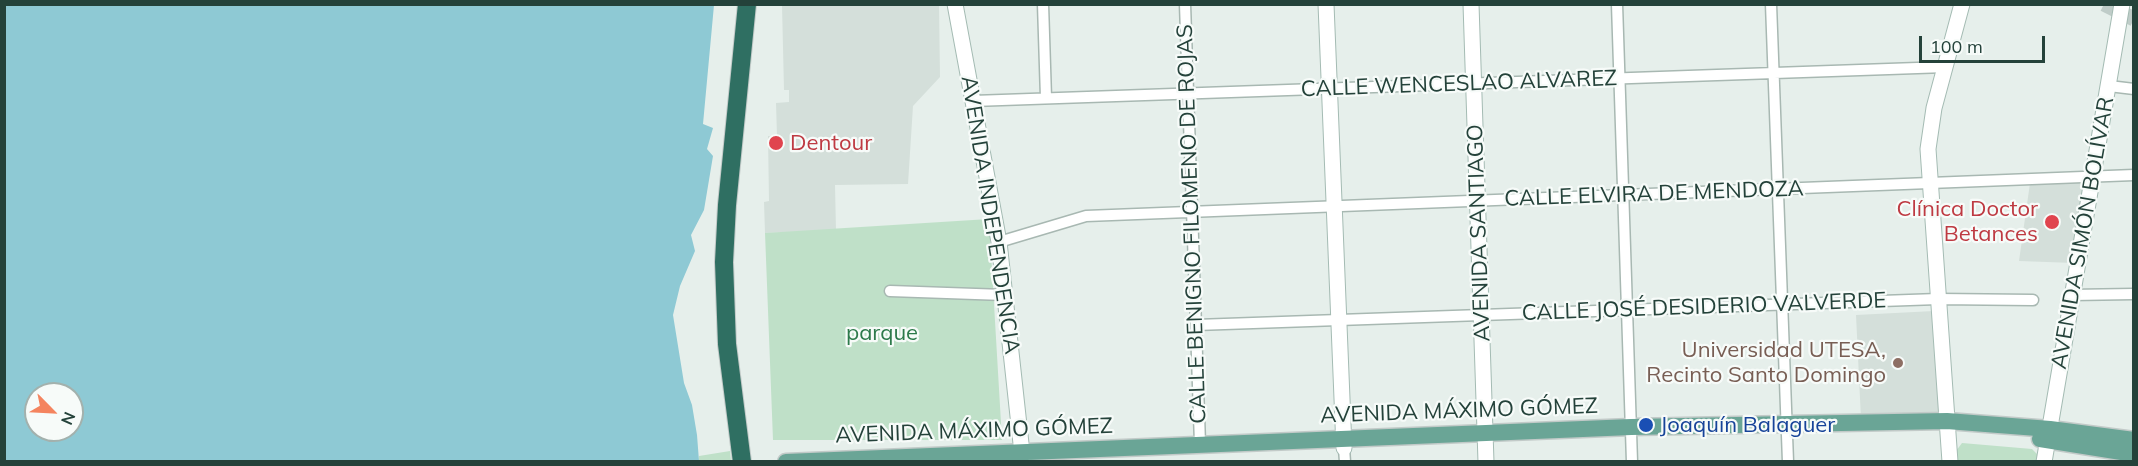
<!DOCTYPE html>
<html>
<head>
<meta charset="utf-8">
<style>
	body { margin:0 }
	#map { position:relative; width:2138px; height:466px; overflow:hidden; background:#e6efeb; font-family:Mulish,sans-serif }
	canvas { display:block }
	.frame { position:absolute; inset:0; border:6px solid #24423a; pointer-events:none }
	.north { position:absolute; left:24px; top:382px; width:60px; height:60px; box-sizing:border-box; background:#f7fbf9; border:2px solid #a3b1ad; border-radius:50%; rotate:114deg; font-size:16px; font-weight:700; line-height:24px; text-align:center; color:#24423a }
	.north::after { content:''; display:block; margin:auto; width:21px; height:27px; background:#f4845f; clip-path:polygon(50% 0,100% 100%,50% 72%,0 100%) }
	.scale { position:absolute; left:1919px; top:36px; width:126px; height:27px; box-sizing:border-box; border:3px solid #24423a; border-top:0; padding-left:8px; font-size:18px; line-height:21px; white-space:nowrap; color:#24423a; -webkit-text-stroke:4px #f7fbf9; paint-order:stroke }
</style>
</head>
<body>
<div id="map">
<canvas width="2138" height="466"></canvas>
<div class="frame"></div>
<div class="north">N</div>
<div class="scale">100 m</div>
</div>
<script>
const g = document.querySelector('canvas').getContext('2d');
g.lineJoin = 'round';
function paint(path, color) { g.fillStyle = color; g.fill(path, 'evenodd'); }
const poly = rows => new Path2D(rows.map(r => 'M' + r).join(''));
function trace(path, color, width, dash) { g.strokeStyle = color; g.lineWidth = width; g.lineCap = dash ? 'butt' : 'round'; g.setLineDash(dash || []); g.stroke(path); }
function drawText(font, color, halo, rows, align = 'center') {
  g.font = font + ' Mulish,sans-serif'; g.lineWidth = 4.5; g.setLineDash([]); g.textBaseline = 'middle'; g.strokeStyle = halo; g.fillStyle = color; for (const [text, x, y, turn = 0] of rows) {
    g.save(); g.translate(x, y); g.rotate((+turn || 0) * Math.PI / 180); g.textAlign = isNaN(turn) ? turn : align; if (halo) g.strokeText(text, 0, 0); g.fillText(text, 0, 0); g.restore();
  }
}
paint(poly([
	[782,5,939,5,940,77,913,106,908,184,835,185,836,231,765,233,764,202,769,201,768,136,777,136,776,103,789,102,789,90,784,90],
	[2087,182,2074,263,2019,261,2030,183],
	[1934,311,1939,415,1861,419,1856,315]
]), '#d4dfda');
paint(poly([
	[989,219,1002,440,773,440,765,233],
	[1962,443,2032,449,2038,455,2037,461,1956,462,1956,451],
	[730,451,731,461,699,462,699,456]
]), '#bfe0c8');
paint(poly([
	[4,5,714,5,703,124,713,128,707,149,713,156,704,210,691,235,695,251,680,286,673,315,684,383,692,405,697,435,699,461,5,461],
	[36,394,72,394,72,430,36,430]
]), '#8ec9d4');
trace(poly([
	[2104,4,2134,19]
]), '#bfccc8', 15, [15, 8]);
const street = poly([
	[1043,4,1046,98],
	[1185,4,1200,444],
	[1617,4,1632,462],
	[1771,4,1788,462],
	[2109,86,2134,89],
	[973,101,1946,67],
	[999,242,1086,216,2134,175],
	[890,291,1004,295],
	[2071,295,2134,294],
	[1196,325,1938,299,2033,300],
	[1344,448,1345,462]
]);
const secondary = poly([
	[955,4,999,242,1023,462],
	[1326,4,1344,448],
	[1471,4,1486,462],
	[1950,462,1928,149,1934,108,1962,4],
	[2044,462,2122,4]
]);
const primary = poly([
	[2040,439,2134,454],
	[786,462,1631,427,1947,421,2050,429,2134,440]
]);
const highway = poly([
	[742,462,727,344,724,262,727,205,747,4]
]);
trace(street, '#a8b8b2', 13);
trace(secondary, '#a4bbb3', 17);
trace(primary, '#c2cac8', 19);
trace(highway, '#c2cac8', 20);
trace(street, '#fff', 10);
trace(secondary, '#fff', 15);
trace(primary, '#6aa596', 16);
trace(highway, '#2f6f62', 18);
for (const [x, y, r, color] of [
	[776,143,8,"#e0444e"],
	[2052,222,8,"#e0444e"],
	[1898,363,6,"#8d6e63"],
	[1646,425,8,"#1a4fb4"]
]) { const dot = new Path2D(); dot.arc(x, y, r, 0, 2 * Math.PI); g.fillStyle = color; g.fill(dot); trace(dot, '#f7fbf9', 2); }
drawText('22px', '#24423a', '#f7fbf9', [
	["CALLE WENCESLAO ALVAREZ",1459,84,-2],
	["CALLE ELVIRA DE MENDOZA",1654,194,-2],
	["AVENIDA INDEPENDENCIA",990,215,81],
	["CALLE BENIGNO FILOMENO DE ROJAS",1192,224,-92],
	["AVENIDA SANTIAGO",1479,233,-92],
	["AVENIDA SIMÓN BOLÍVAR",2083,233,-80],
	["CALLE JOSÉ DESIDERIO VALVERDE",1704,307,-2],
	["AVENIDA MÁXIMO GÓMEZ",1459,411,-2],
	["AVENIDA MÁXIMO GÓMEZ",974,431,-2]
]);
drawText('22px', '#be3a42', '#f7fbf9', [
	["Dentour",790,143],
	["Clínica Doctor",2038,209,"right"],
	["Betances",2038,234,"right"]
], 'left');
drawText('22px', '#2d7a4b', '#f7fbf9', [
	["parque",882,333]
]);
drawText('22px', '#785e54', '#f7fbf9', [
	["Universidad UTESA,",1886,350],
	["Recinto Santo Domingo",1886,375]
], 'right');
drawText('22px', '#164399', '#f7fbf9', [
	["Joaquín Balaguer",1660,425]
], 'left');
</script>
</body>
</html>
